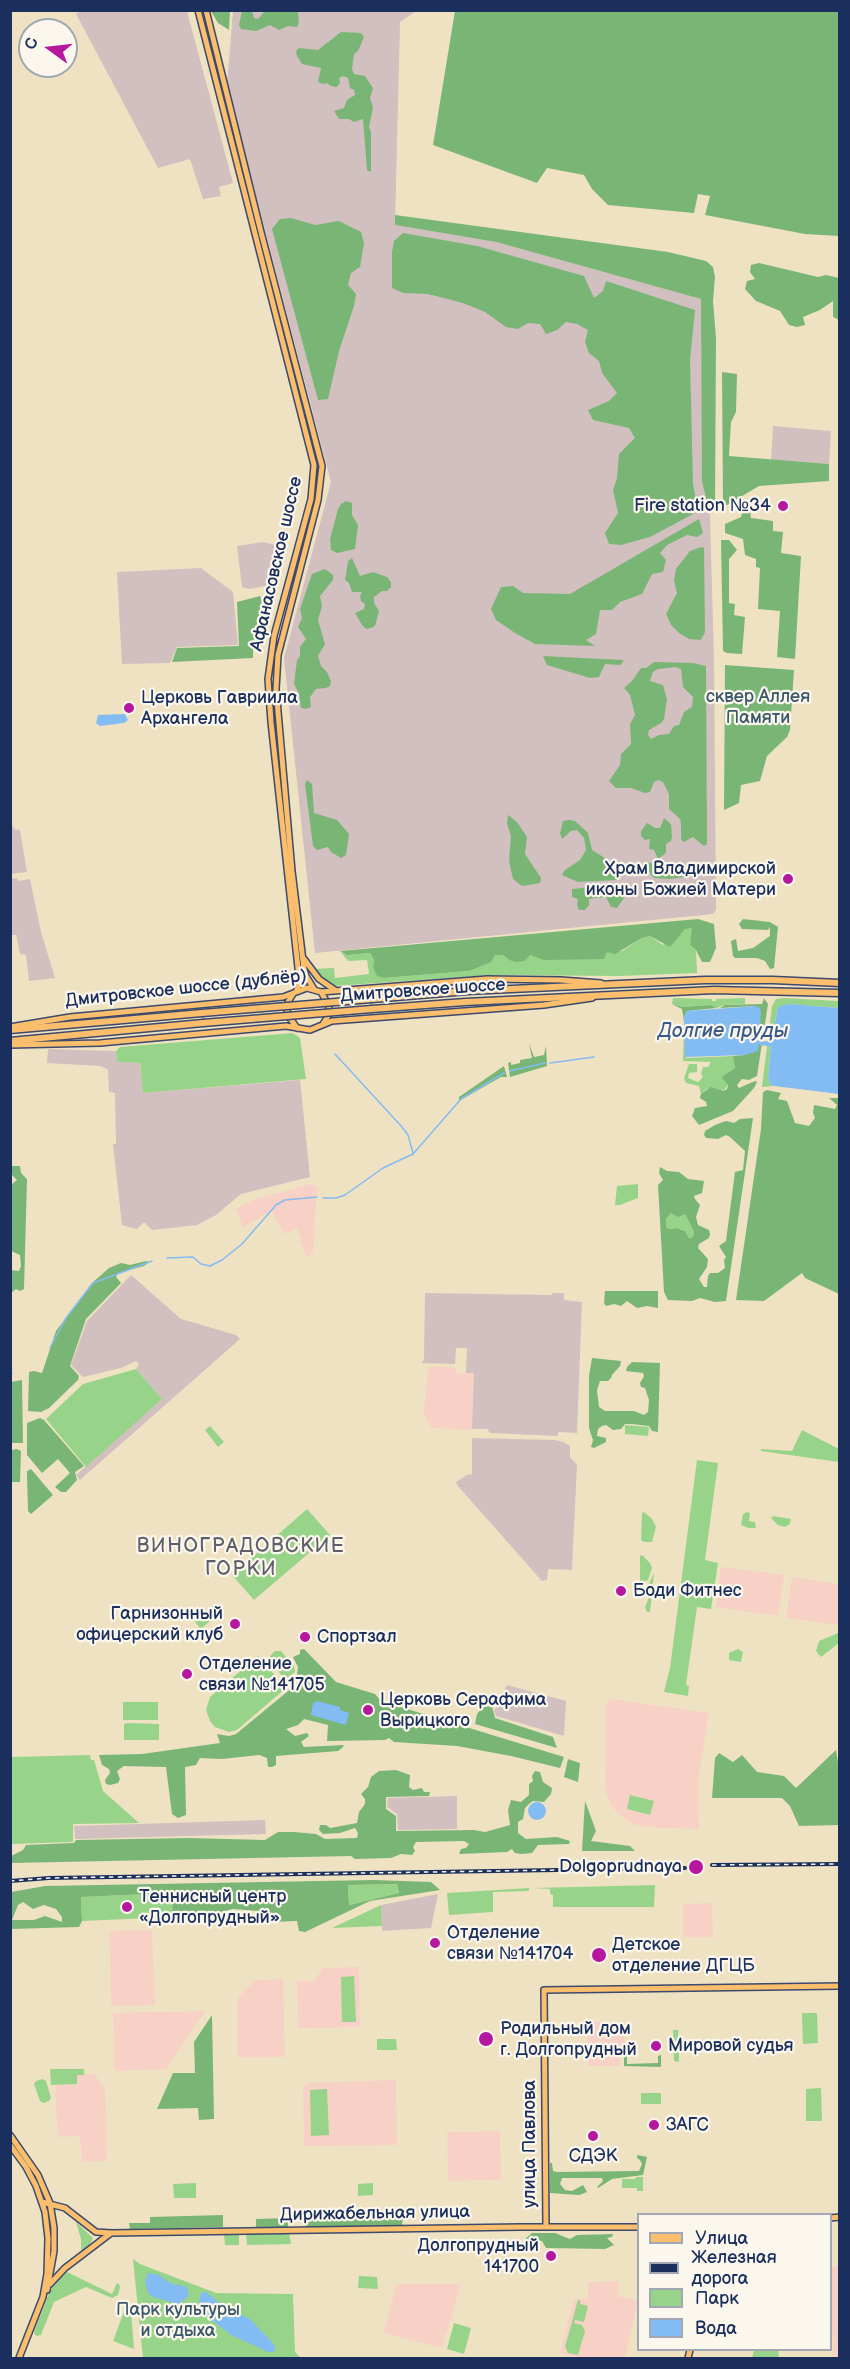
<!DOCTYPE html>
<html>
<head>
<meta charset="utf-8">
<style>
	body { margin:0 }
	#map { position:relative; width:850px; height:2369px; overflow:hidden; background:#efe2c2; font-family:"Balsamiq Sans",sans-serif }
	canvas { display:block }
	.frame { position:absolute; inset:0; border:12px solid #1b2f5e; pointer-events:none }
	.legend { position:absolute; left:637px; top:2213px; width:195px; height:138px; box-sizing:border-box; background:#fbf7ec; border:2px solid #a1a7b3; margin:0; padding:8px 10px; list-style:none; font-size:18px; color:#1b2f5e }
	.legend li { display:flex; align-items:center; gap:12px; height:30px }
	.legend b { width:30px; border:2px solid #a1a7b3 }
	.north { position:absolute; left:18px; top:18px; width:60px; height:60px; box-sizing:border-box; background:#fbf7ec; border:2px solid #a1a7b3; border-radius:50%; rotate:285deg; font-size:16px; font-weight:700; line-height:24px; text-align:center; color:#1b2f5e }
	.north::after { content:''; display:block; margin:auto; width:21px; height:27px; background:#b5179e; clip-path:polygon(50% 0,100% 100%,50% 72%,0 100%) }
</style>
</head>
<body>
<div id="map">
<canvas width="850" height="2369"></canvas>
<div class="frame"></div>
<ul class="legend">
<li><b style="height:8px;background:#fabe6d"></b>Улица</li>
<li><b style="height:8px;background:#1b2f5e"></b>Железная дорога</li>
<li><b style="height:16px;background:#97d489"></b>Парк</li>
<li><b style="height:16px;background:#83bbf3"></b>Вода</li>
</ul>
<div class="north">С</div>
</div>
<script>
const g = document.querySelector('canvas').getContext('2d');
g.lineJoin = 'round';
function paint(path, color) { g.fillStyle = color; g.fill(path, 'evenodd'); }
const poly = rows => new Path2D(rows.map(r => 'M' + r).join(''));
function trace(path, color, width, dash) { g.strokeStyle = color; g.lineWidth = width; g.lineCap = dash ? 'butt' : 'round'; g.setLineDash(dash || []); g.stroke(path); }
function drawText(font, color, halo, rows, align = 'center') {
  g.font = font + ' "Balsamiq Sans",sans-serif'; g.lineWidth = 4.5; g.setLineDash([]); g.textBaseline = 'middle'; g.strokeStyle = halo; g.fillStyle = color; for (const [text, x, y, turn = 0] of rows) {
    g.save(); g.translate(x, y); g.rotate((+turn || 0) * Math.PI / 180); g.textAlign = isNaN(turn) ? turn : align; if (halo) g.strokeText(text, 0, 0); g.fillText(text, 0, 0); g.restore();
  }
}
paint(poly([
	[311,1184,317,1186,313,1254,306,1257,297,1228,284,1234,272,1211,243,1227,236,1209,255,1199],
	[428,1367,455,1367,456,1373,474,1373,472,1430,431,1428,424,1414],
	[721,1567,784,1575,778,1616,716,1607],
	[792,1577,839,1584,839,1625,786,1618],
	[611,1699,709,1713,698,1780,699,1829,660,1828,635,1825,626,1820,613,1808,606,1793,605,1781,606,1704],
	[712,1903,713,1937,683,1937,683,1904],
	[152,1930,155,2005,111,2006,110,1931],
	[359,1967,360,2027,298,2028,297,1981,314,1981,323,1968],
	[283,1979,285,2057,237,2057,237,1999,255,1980],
	[205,2011,166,2069,115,2071,113,2013],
	[591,2022,624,2022,625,2050,620,2051,620,2066,588,2066,587,2026,591,2026],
	[94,2074,105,2088,107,2161,82,2162,80,2136,58,2137,55,2085,77,2084,77,2075],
	[396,2080,397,2145,304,2146,303,2086,306,2085,306,2083],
	[500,2131,501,2180,448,2181,447,2132],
	[839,2266,839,2358,833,2358,830,2267],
	[620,2281,617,2296,638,2301,625,2358,582,2358,560,2353,574,2299,588,2299,588,2282],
	[397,2284,461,2284,442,2348,383,2333]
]), '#f7d1c6');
paint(poly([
	[82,10,187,11,233,183,219,187,221,196,203,199,190,159,158,168,76,14],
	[233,11,416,11,400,22,395,225,496,242,702,299,702,482,710,515,714,660,716,910,713,914,315,953,284,658,331,482,227,85],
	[773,426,831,431,829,464,771,460],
	[263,542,285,547,277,578,271,585,249,589,242,587,237,546],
	[201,568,233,592,238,645,177,647,170,663,122,664,117,572],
	[10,820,14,829,20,830,27,872,11,874],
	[17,878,18,881,30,879,41,932,55,978,29,981,26,955,20,954,16,935,11,935,11,879],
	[48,1049,116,1051,117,1062,140,1063,143,1093,300,1080,310,1177,241,1194,216,1215,197,1225,152,1230,144,1222,137,1229,122,1225,113,1144,116,1144,115,1093,109,1092,108,1070,101,1066,47,1063],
	[131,1275,181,1319,236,1335,240,1339,80,1480,76,1475,162,1399,136,1369,139,1364,136,1361,121,1368,83,1377,71,1365,87,1321],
	[425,1293,552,1295,552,1293,564,1293,564,1300,582,1302,577,1433,559,1432,557,1436,490,1433,487,1429,472,1429,474,1373,466,1373,467,1348,456,1348,455,1364,421,1363,424,1360],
	[472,1438,555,1440,563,1442,570,1446,570,1457,577,1465,572,1570,548,1569,547,1580,542,1581,457,1485,456,1482,467,1475,472,1474],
	[507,1685,566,1701,564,1736,496,1716,494,1711],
	[457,1796,457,1829,398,1830,397,1814,387,1807,388,1798],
	[265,1820,266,1834,75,1839,74,1826],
	[438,1894,431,1928,382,1931,381,1905]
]), '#d2bfbf');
paint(poly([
	[685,928,693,928,690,945,696,950,697,973,620,976,492,975,334,986,322,980,312,969,334,968,335,978,369,974,367,960,348,961,340,951,347,955,370,953,374,960,373,968,377,975,384,978,469,971,495,955,503,955,509,960,529,955,544,959,603,959,607,951,622,951,642,938,650,936,663,945],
	[673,998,712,999,712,1001,716,1001,716,999,745,998,745,1004,725,1005,716,1008,711,1005,683,1007,672,1004],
	[784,998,839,1001,839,1008,789,1004,777,1012,771,1044,768,1078,770,1084,774,1086,762,1087,772,1006,776,999],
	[684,1026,686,1058,733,1056,735,1068,724,1075,728,1085,723,1091,707,1089,701,1094,699,1086,686,1083,684,1078,689,1064,697,1064,697,1072,689,1073,688,1078,698,1082,703,1077,701,1074,703,1067,708,1067,711,1062,683,1061],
	[293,1033,300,1038,306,1079,143,1093,140,1063,117,1062,116,1051,120,1047],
	[638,1184,638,1198,620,1205,615,1205,617,1186],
	[671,1213,685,1214,694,1232,693,1237,689,1238,685,1231,678,1228,670,1229,666,1227,666,1219],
	[136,1369,162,1399,86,1467,46,1419,83,1384],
	[625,1425,649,1427,648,1436,625,1434],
	[210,1426,224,1442,218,1447,205,1430],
	[802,1430,839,1449,839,1462,761,1451,761,1449,792,1451],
	[697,1460,718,1463,705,1560,718,1563,711,1609,697,1607,686,1685,689,1686,688,1696,664,1692,670,1668],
	[307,1509,330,1535,254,1600,232,1575],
	[644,1512,652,1519,656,1527,652,1542,644,1542,641,1540,642,1513],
	[747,1512,750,1513,749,1521,755,1522,756,1528,748,1528,741,1525,743,1514],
	[773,1516,791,1519,790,1524,785,1527,778,1525,771,1518],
	[642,1555,650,1563,652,1568,648,1580,643,1582,640,1581,640,1556],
	[654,1573,650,1612,647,1612,645,1607,650,1595,648,1586],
	[213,1606,219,1613,201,1629,195,1622],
	[838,1633,839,1643,821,1657,816,1651,819,1641],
	[738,1649,743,1652,741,1662,729,1660,729,1653],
	[275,1651,281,1651,294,1666,295,1672,288,1677,283,1677,270,1662,270,1656],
	[258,1656,286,1688,237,1730,229,1732,215,1727,210,1721,206,1710,210,1697],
	[158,1702,158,1720,123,1720,123,1702],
	[128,1723,159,1724,159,1740,124,1740,124,1724],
	[90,1755,91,1760,94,1760,103,1791,139,1823,73,1824,73,1842,11,1844,11,1757],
	[630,1795,654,1801,650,1815,627,1809],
	[397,1884,399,1893,349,1905,348,1885],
	[655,1885,654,1907,553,1907,553,1895,550,1894,550,1889,533,1888],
	[529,1888,529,1891,493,1892,493,1912,449,1915,447,1893],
	[172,1893,173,1917,82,1921,81,1897],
	[381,1905,382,1926,332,1928],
	[354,1976,356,2022,342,2022,341,1977],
	[802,2013,817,2013,818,2043,803,2044],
	[673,2030,678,2030,679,2062,674,2061],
	[377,2039,396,2039,397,2050,377,2050],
	[50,2069,84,2069,84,2075,77,2075,77,2084,51,2085],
	[43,2079,46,2081,51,2098,49,2101,43,2103,40,2101,34,2084,36,2081],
	[821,2088,822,2121,806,2121,806,2089],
	[327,2089,329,2135,311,2136,310,2090],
	[641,2093,661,2093,661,2104,641,2104],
	[636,2177,643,2177,643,2191,637,2191,637,2188,622,2188,622,2179,635,2179],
	[196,2183,196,2198,174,2198,173,2184],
	[373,2183,373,2195,358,2196,358,2184],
	[76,2222,93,2238,90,2244,81,2251,81,2239],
	[289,2233,291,2244,247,2245,246,2234],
	[239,2234,239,2245,225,2245,224,2235],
	[133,2259,140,2264,216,2293,293,2294,295,2352,301,2358,143,2358],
	[67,2272,112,2294,117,2283,119,2284,120,2287,118,2295,112,2298,86,2287,54,2302,41,2335,36,2336,34,2332,50,2291,55,2283],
	[359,2276,377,2277,378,2289,358,2288],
	[578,2300,580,2300,580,2304,588,2306,584,2322,575,2320,574,2323,582,2325,585,2331,578,2355,568,2353,565,2347],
	[125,2309,131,2311,134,2349,113,2341],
	[454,2323,471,2328,464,2354,447,2349],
	[754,2350,778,2350,779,2358,752,2358]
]), '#97d489');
paint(poly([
	[211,11,230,11,229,30,218,23],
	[242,11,252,11,254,18,258,19,265,11,298,11,299,22,297,27,288,26,279,30,270,25,256,31,241,29,239,25],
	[455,11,839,11,839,236,805,234,705,215,710,196,698,194,694,213,608,205,592,189,584,175,547,168,537,183,433,145],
	[341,32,361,33,364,37,358,51,354,54,352,69,354,74,365,76,373,88,370,98,373,107,369,127,371,132,371,172,367,170,363,119,354,122,349,119,339,119,334,111,344,108,347,100,355,95,354,90,350,88,348,78,343,76,339,78,340,83,337,87,331,86,327,83,323,84,318,82,321,68,302,64,297,56,296,51,299,48,318,50],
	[395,215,668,252,706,261,713,267,715,277,713,301,716,338,715,505,712,507,708,506,702,482,701,299,496,242,395,225],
	[291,218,315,225,339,221,361,232,364,243,360,267,351,273,348,285,356,294,354,306,339,351,328,399,318,400,272,229,280,219],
	[403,233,477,246,584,276,594,298,603,291,606,281,695,310,690,360,693,484,697,506,695,513,650,537,621,545,609,544,605,533,618,513,613,490,617,478,619,454,635,438,629,428,593,420,588,410,609,401,617,393,602,373,599,361,589,353,585,342,588,330,577,324,566,322,557,330,546,334,540,324,528,323,518,329,506,327,485,312,463,303,428,294,403,293,392,288,392,252,394,241],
	[759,263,818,277,826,275,839,278,839,320,833,317,833,301,820,310,803,317,805,325,797,327,789,325,780,311,756,301,745,289,747,281,755,279,750,272,751,265],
	[722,372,737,374,736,412,731,422,729,456,829,464,829,481,759,486,727,505,723,505],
	[346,501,352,503,352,515,358,525,355,549,337,553,331,550,330,539,338,509,341,504],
	[749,504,751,518,773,521,773,531,783,532,781,553,801,556,795,659,777,657,780,611,758,609,760,568,756,567,756,559,745,555,743,539,725,533,725,524,741,517,744,505],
	[699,519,703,533,697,537,687,535,667,545,660,553,666,560,663,572,652,574,642,594,620,602,612,610,600,610,596,634,586,640,595,646,535,644,515,633,496,620,491,609,501,587,513,586,523,593,570,594],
	[721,540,729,540,737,550,729,559,729,603,735,604,734,615,745,617,742,654,727,653,723,651],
	[701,547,704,548,705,632,701,640,689,639,679,633,671,625,666,614,677,593,674,581,676,569,690,551],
	[352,558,360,576,373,572,387,577,391,582,391,587,387,591,382,591,374,597,374,603,379,611,375,626,371,628,366,629,362,625,355,613,364,609,365,604,361,601,360,596,362,592,352,592,349,583,345,580,348,561],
	[325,569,333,575,333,580,320,596,322,606,318,620,325,644,318,656,321,666,327,672,331,681,330,686,326,688,316,689,310,697,311,707,306,709,301,708,299,693,294,684,297,660,300,656,300,647,306,639,298,627,302,618,300,609,312,574],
	[260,596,262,601,253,644,253,658,172,662,177,648,239,646,237,602],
	[543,656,623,660,623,662,620,665,605,664,599,677,590,678,547,665],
	[654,662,693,663,706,666,707,844,704,846,693,837,684,842,681,839,681,824,680,819,669,809,669,794,663,782,658,780,654,782,650,792,645,793,631,788,616,788,609,781,620,765,621,754,631,744,630,724,635,715,630,695,624,688,632,681,641,668,646,668],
	[676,667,681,669,683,687,693,697,692,707,684,712,679,725,674,726,669,734,659,735,651,739,648,735,649,730,661,723,664,719,667,699,663,685,650,681,653,672,658,669],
	[725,665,794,670,790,730,787,737,767,756,760,781,741,785,739,803,724,810],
	[307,780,312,784,314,813,337,820,349,834,346,855,341,858,331,852,328,847,317,850,313,846,305,784],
	[508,815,517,822,527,837,525,854,541,878,540,883,522,886,513,879,509,861,511,836,507,824],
	[664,818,671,824,672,837,671,841,666,844,666,853,658,859,654,850,649,849,650,839,645,840,641,836,641,831,647,823,655,828,660,828],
	[569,820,575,821,588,833,592,850,608,860,617,880,578,882,562,875,565,870,580,860,586,850,584,838,577,830,571,831,562,839,560,833,563,821],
	[645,862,666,866,681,862,696,871,693,876,669,879,654,878,645,867],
	[621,884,624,886,624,898,617,908,611,907,606,897,595,898,589,899,589,905,585,910,579,910,577,905,578,899,572,897,572,889],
	[698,919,714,924,716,948,710,962,702,962,696,950,690,945,692,928,685,929,670,947,650,936,642,938,615,954,607,952,604,959,544,960,530,955,524,961,517,962,509,960,503,955,495,955,491,962,469,971,384,978,377,976,373,968,374,960,370,953,347,955,340,951],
	[743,919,770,922,778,927,774,968,770,969,765,961,757,958,735,958,733,956,731,941,736,939,738,951,753,948,770,936,770,927,768,930,742,929,739,924],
	[764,998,768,1004,757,1076,749,1080,742,1079,737,1085,739,1088,755,1081,757,1082,754,1088,733,1111,699,1125,692,1116,695,1108,707,1106,706,1102,700,1098,701,1094,711,1087,723,1091,727,1089,728,1085,722,1078,724,1075,735,1068,733,1056,745,1055,756,1006,720,1008,725,1005,762,1004],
	[672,1004,683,1007,711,1005,716,1008,687,1011,684,1017,685,1028,682,1009],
	[529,1043,534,1057,544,1055,546,1046,547,1066,510,1077,508,1063,511,1062,511,1065,520,1063,520,1060,532,1058],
	[504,1066,507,1077,501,1077,459,1101,459,1097],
	[767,1090,781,1093,778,1099,787,1101,795,1123,809,1126,815,1118,813,1113,814,1105,835,1109,837,1105,829,1098,839,1098,839,1294,805,1278,802,1273,764,1301,736,1300,761,1129,763,1092],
	[753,1118,726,1301,715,1302,700,1298,692,1301,668,1300,664,1292,658,1185,663,1180,659,1173,660,1167,667,1171,679,1172,688,1179,704,1181,702,1193,694,1196,695,1199,700,1205,696,1217,698,1225,709,1230,710,1234,709,1238,699,1244,698,1248,708,1259,707,1267,699,1279,704,1287,707,1287,708,1276,710,1273,718,1273,725,1268,724,1260,726,1257,719,1246,726,1241,735,1172,743,1170,745,1151,730,1137,726,1135,718,1139,706,1138,704,1135,705,1131,715,1125,726,1121,734,1123,740,1119],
	[671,1213,678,1217,685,1214,694,1232,693,1237,689,1238,685,1231,677,1228,670,1229,666,1227,666,1219],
	[11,1166,20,1166,21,1173,27,1179,24,1289,20,1291,16,1289,11,1293,11,1270,19,1271,21,1266,20,1255,11,1251,12,1184,17,1180,12,1175],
	[146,1261,149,1262,144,1266,118,1273,116,1277,121,1283,86,1319,70,1366,79,1376,78,1380,49,1408,41,1412,28,1411,29,1372,34,1371,42,1373,56,1331,92,1283,109,1268,121,1263,130,1265],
	[605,1291,658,1291,658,1308,647,1306,637,1308,627,1301,621,1306,614,1304,606,1306,604,1303],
	[592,1358,621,1361,620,1366,612,1375,611,1378,608,1381,600,1381,597,1390,599,1407,605,1411,634,1411,644,1415,648,1412,649,1400,645,1388,641,1387,640,1383,644,1376,643,1373,626,1371,627,1367,632,1362,660,1363,658,1432,652,1431,649,1426,632,1424,625,1424,621,1429,613,1430,606,1425,602,1426,598,1429,597,1436,606,1438,606,1442,594,1448,591,1447,593,1440,589,1428,589,1376],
	[22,1380,23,1443,11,1443,11,1382],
	[40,1418,44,1420,84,1466,75,1472,77,1480,66,1492,61,1492,55,1487,70,1473,58,1459,42,1473,27,1455,27,1423],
	[17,1449,21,1451,20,1482,11,1482,11,1450],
	[31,1469,53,1495,31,1514,28,1511,27,1475,27,1471],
	[304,1649,336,1682,375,1694,381,1701,564,1757,560,1768,511,1756,457,1746,394,1742,389,1738,385,1740,327,1741,328,1725,304,1719,298,1725,286,1729,295,1736,307,1733,309,1736,301,1742,304,1747,344,1745,342,1748,338,1751,276,1756,276,1765,272,1767,268,1767,267,1758,259,1755,222,1759,200,1758,196,1765,185,1767,186,1815,178,1818,172,1814,166,1767,124,1766,117,1771,120,1779,118,1783,110,1785,106,1784,105,1780,110,1773,109,1769,102,1765,99,1755,142,1754,220,1743,217,1734,229,1736,236,1734,293,1687,301,1686,302,1679,297,1675,298,1667,293,1657,300,1654,300,1650],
	[492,1706,495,1718,553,1737,557,1748,475,1724,477,1714,483,1707],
	[836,1750,840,1775,839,1825,799,1826,790,1806,782,1798,712,1798,715,1758,719,1753,733,1762,742,1755,757,1772,784,1776,796,1788],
	[568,1759,580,1763,578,1782,564,1777],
	[396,1770,410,1775,409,1787,413,1790,422,1788,424,1792,430,1792,429,1796,386,1797,386,1809,396,1816,396,1831,474,1830,485,1832,510,1825,508,1810,511,1800,521,1802,529,1795,529,1784,533,1781,532,1776,535,1771,540,1772,543,1782,552,1788,551,1794,544,1802,533,1801,529,1804,525,1808,523,1819,518,1822,518,1833,526,1839,557,1837,570,1841,569,1844,538,1845,532,1853,521,1854,515,1853,512,1849,507,1852,459,1854,461,1849,466,1848,469,1844,464,1841,416,1842,413,1847,415,1851,412,1855,401,1854,391,1858,355,1859,351,1856,11,1863,11,1856,23,1850,26,1845,74,1843,76,1840,188,1838,265,1840,278,1832,294,1832,316,1834,325,1839,357,1838,358,1833,355,1828,340,1833,323,1834,319,1830,320,1825,326,1825,330,1828,357,1823,359,1812,365,1804,365,1799,361,1794,368,1787,371,1777,379,1771],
	[585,1801,596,1831,591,1841,630,1846,635,1851,582,1851],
	[374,1880,431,1882,440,1890,370,1901,305,1932,299,1931,297,1921,267,1922,265,1914,259,1911,233,1909,225,1911,226,1915,243,1919,243,1922,200,1923,201,1919,197,1916,175,1918,173,1917,171,1893,81,1897,82,1921,79,1927,11,1929,11,1892,45,1886],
	[397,1884,399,1893,349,1905,348,1885],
	[23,1902,33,1909,44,1905,56,1909,62,1917,62,1922,45,1916,34,1920,12,1920,18,1905],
	[212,2015,214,2119,199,2120,198,2108,157,2109,173,2073,195,2073,194,2042],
	[661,2055,661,2067,624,2066,624,2056,627,2056,627,2064,658,2063,658,2056],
	[637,2155,647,2157,643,2175,612,2179,598,2188,597,2187,603,2181,602,2178,562,2178,560,2184,565,2190,572,2191,583,2185,587,2192,579,2195,550,2193,550,2163,552,2163,553,2171,557,2172,639,2171,642,2164,640,2160,637,2158],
	[223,2215,223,2227,130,2229,129,2223,150,2223,150,2217],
	[403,2217,402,2226,306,2226,303,2225,303,2218],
	[288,2218,288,2227,256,2228,256,2219],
	[532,2233,555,2233,570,2239,577,2235,613,2234,612,2237,607,2238,614,2245,605,2249,546,2248,542,2241,536,2240,529,2246,525,2239]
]), '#79b675');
paint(poly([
	[125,714,128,720,124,723,100,726,96,723,98,715],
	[789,1004,839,1008,839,1094,774,1086,770,1084,768,1078,771,1044,777,1012,778,1007],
	[756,1006,760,1008,761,1012,758,1051,745,1055,685,1057,684,1017,687,1011],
	[317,1701,340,1707,340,1710,349,1713,346,1725,311,1715,313,1703],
	'528 1811a9 9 0 1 1 18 0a9 9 0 1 1-18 0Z',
	[148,2273,159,2275,170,2283,187,2287,189,2296,178,2304,153,2297,148,2293,145,2282],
	[206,2292,226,2308,250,2319,271,2341,275,2347,274,2352,268,2352,231,2335,208,2317,201,2309,199,2302,201,2293]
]), '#83bbf3');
trace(poly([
	[335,1054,402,1127,408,1135,413,1153],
	[550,1063,594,1057],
	[510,1071,545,1063],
	[323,1198,336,1198,345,1195,383,1168,413,1154,461,1099,504,1073],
	[167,1258,193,1257,201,1264,210,1266,222,1260,242,1244,276,1205,285,1200,317,1197],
	[50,1348,66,1318,93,1283,152,1261],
	[10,1375,12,1373]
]), '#83bbf3', 1.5);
trace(poly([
	[760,1043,771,1044]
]), '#83bbf3', 4.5);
const major = poly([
	[198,10,314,465,311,499,274,636,268,679,271,722,299,977,299,985,296,992],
	[206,10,261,232,322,466,318,500,278,655,276,689,292,871,304,969,306,976,314,989],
	[304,959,319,979,335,990],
	[321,992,329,1006,328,1016,323,1024],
	[293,994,288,1002,287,1014,297,1028],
	[10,1027,70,1017,283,997,307,988,321,992,487,979,561,980,601,983],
	[10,1045,100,1043,286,1026,310,1030,332,1021,544,1005,592,998],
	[10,2135,38,2175,50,2203,54,2228,54,2251,47,2290],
	[10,2145,26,2167,36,2186,45,2212,48,2238,47,2274,43,2297,19,2358],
	[42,2202,65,2208,96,2232,111,2233,521,2227,638,2227],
	[830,2218,840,2217],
	[546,2227,544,1990,840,1986],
	[50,2284,65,2268,111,2233],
	[688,2358,690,2350]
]);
const highway = poly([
	[372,999,468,991,705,980,773,980,840,983],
	[372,1009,465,1002,714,990,840,993],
	[10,1030,202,1013],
	[10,1041,203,1023]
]);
trace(major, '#3b4a6d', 8);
trace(highway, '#3b4a6d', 9);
trace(major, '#fabe6d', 5);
trace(highway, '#fabe6d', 6);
const rail = poly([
	[712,1865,840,1864],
	[10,1881,49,1878,685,1868]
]);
trace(rail, '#1b2f5e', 4);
trace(rail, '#fbf7ec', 1.5, [4.5]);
const highwayBridge = poly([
	[202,1013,372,999],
	[203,1023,372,1009]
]);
trace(highwayBridge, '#3b4a6d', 9, []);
trace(highwayBridge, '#fabe6d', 6);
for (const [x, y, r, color] of [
	[783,506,6,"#b5179e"],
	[129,708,6,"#b5179e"],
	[788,879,6,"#b5179e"],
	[621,1591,6,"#b5179e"],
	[235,1624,6,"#b5179e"],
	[305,1637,6,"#b5179e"],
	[187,1674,6,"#b5179e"],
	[368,1710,6,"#b5179e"],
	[696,1867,8,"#b5179e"],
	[127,1907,6,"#b5179e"],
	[435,1943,6,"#b5179e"],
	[599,1955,8,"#b5179e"],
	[486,2039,8,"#b5179e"],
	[656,2046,6,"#b5179e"],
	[654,2125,6,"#b5179e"],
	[593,2136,6,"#b5179e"],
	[551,2256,6,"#b5179e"]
]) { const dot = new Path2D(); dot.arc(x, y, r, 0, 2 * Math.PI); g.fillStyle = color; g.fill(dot); trace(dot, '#fbf7ec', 2); }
drawText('18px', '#1b2f5e', '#fbf7ec', [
	["Fire station №34",771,506,"right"],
	["Церковь Гавриила",141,698],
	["Архангела",141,719],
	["Храм Владимирской",776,869,"right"],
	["иконы Божией Матери",776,890,"right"],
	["Боди Фитнес",633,1591],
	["Гарнизонный",223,1614,"right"],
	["офицерский клуб",223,1635,"right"],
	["Спортзал",317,1637],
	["Отделение",199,1664],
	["связи №141705",199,1685],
	["Церковь Серафима",380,1700],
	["Вырицкого",380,1721],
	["Dolgoprudnaya",682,1867,"right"],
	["Теннисный центр",139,1897],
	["«Долгопрудный»",139,1918],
	["Отделение",447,1933],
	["связи №141704",447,1954],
	["Детское",612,1945],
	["отделение ДГЦБ",612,1966],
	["Родильный дом",500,2029],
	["г. Долгопрудный",500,2050],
	["Мировой судья",668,2046],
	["ЗАГС",666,2125],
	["СДЭК",593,2156,"center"],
	["Долгопрудный",539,2246,"right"],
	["141700",539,2267,"right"]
], 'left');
drawText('18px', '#1b2f5e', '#fbf7ec', [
	["Афанасовское шоссе",277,564,-77],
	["Дмитровское шоссе (дублёр)",186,989,-6],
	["Дмитровское шоссе",423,991,-4],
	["улица Павлова",530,2144,-90],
	["Дирижабельная улица",375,2214,-1]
]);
drawText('18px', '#3a5869', '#fbf7ec', [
	["сквер Аллея",758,697],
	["Памяти",758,718],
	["Парк культуры",178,2310],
	["и отдыха",178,2331]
]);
drawText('italic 20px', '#3a598b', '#fbf7ec', [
	["Долгие пруды",723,1032]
]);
g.letterSpacing = '1.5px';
drawText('20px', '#5f5f6c', '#fbf7ec', [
	["ВИНОГРАДОВСКИЕ",241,1547],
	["ГОРКИ",241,1570]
]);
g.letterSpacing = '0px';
</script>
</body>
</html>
